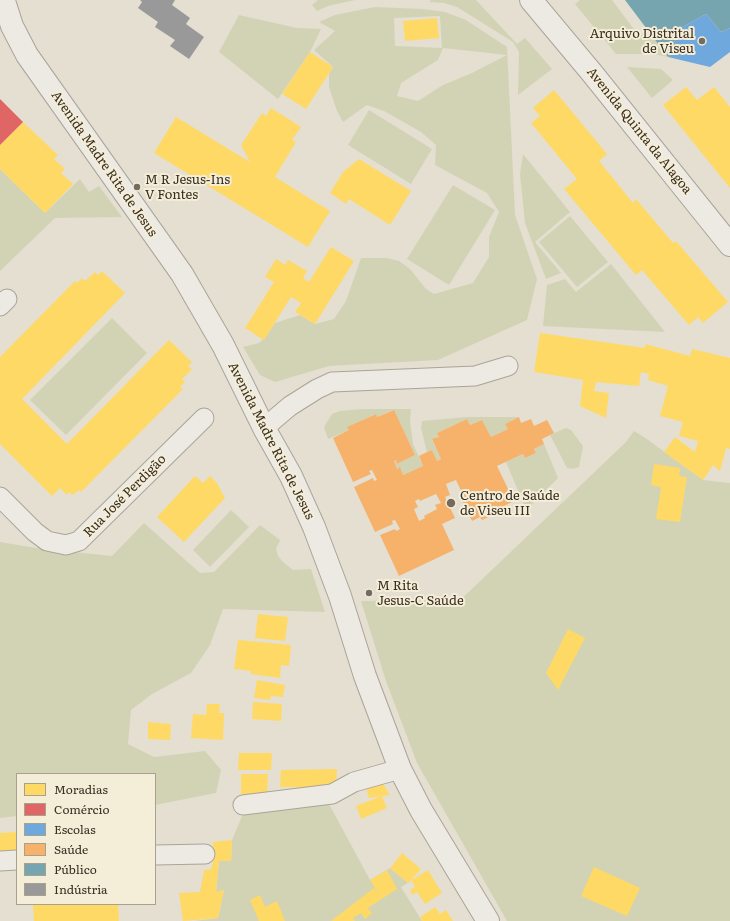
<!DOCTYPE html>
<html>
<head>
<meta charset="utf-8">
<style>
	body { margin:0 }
	#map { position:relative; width:730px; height:921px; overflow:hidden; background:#e4dfd1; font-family:Literata,serif }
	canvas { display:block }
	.legend { position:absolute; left:16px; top:773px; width:140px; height:132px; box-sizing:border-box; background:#f4edd8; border:1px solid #a9a18f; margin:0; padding:5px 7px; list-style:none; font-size:12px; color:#392e21 }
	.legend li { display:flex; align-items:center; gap:8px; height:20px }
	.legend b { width:20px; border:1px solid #a9a18f }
</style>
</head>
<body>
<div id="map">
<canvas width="730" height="921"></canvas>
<ul class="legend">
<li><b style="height:11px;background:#ffd966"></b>Moradias</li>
<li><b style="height:11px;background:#e06666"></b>Comércio</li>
<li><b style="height:11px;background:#6fa8dc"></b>Escolas</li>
<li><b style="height:11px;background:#f6b26b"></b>Saúde</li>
<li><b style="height:11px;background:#76a5af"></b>Público</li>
<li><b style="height:11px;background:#999"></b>Indústria</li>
</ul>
</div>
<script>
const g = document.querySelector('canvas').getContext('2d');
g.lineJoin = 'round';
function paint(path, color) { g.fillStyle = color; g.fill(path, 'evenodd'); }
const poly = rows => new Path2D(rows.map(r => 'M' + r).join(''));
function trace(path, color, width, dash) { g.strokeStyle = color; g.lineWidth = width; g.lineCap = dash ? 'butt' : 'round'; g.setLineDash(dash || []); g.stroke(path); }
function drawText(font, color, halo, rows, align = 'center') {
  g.font = font + ' Literata,serif'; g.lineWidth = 4; g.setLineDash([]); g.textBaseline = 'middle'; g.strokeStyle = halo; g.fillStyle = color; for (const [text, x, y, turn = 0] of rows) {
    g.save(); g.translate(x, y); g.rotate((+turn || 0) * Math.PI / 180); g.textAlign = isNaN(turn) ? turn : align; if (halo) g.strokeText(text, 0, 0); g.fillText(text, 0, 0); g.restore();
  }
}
paint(poly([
	[318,0,355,0,328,6,317,11,312,5],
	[431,0,476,0,517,44,525,38,552,69,518,95,519,52,513,42,457,7,444,3,429,2],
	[580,0,612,0,639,36,648,30,668,57,653,54,616,54,575,4],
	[375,7,423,9,445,12,466,20,507,47,515,215,537,279,527,320,438,360,329,366,275,382,260,375,243,347,259,343,267,335,275,323,300,315,315,324,334,319,346,301,361,258,387,258,399,261,410,269,426,289,434,294,473,283,489,257,489,237,499,212,487,193,435,165,436,145,421,132,384,111,367,105,343,122,337,111,329,87,329,74,333,67,314,50,335,31,319,22,335,15],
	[440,16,442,48,395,46,394,18],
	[443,48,507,55,472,73,443,85,418,101,397,96,401,83,438,60],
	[239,15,297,28,321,29,310,52,278,99,219,52],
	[627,67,661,69,673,80,652,98],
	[369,110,432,149,411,184,348,145],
	[523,154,570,212,535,242,561,273,546,279,525,223,520,174],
	[0,169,45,213,80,179,89,192,99,186,122,217,55,218,0,271],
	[453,185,495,210,449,285,407,259],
	[570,216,608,262,577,287,539,242],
	[611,264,665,332,543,326,547,285,565,279,576,292],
	[112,318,147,353,66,435,30,400],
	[363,409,411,409,410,421,413,444,423,466,403,475,400,468,397,469,394,461,396,460,397,464,415,455,393,410,377,417,375,414,348,427,349,430,328,439,324,427,332,414,340,411],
	[467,417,519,417,505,424,508,429,491,437,482,420,470,425,467,419,437,433,439,437,432,440,441,459,437,461,432,450,427,452,421,428,422,421],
	[566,428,571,430,583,446,579,467,572,469,567,468,550,435],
	[634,431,644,437,703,480,730,483,730,921,507,921,417,763,386,681,361,601,435,600,454,606,626,442],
	[544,444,558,478,530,506,525,507,506,462,523,454,525,458,536,453,534,449],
	[231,510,249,527,210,567,193,550],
	[144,523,200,573,214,572,260,525,280,540,276,549,278,556,283,562,293,570,311,569,325,612,223,609,210,645,191,673,152,694,131,710,128,744,154,757,205,751,221,770,216,793,155,805,155,774,17,774,17,816,0,818,0,542,36,548,112,556],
	[329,804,370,880,390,868,408,883,401,887,422,921,194,921,218,918,224,890,216,892,219,861,231,861,232,840,245,809]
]), '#d2d3b4');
paint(poly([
	[437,18,439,38,405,41,403,21],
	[310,52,333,67,306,109,282,94],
	[686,87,697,100,714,87,730,107,730,188,663,105],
	[554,90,607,154,599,161,633,203,636,199,673,243,676,241,728,302,703,323,698,317,689,325,642,270,636,275,564,189,577,179,531,123,540,116,533,108],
	[271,108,301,127,292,140,296,142,275,177,330,211,308,247,154,153,176,117,250,162,241,145,262,113,266,116],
	[23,122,58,155,54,159,65,169,61,173,73,184,45,213,0,169,0,145],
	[359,159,411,191,390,225,349,199,346,204,330,193,343,172],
	[331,247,354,261,315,324,295,312,301,303,291,297,264,340,245,328,274,282,265,277,276,259,285,265,288,260,307,271,303,278,309,282],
	[102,271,125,293,22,399,67,444,169,340,192,362,188,366,192,369,182,379,185,382,180,387,183,389,81,492,79,490,73,495,69,492,67,495,60,488,52,496,0,444,0,357,75,281,77,283,82,278,85,281,95,272,98,275],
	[540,333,645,348,645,344,690,356,692,349,730,358,730,449,726,448,720,471,713,465,703,480,664,452,675,437,695,452,698,441,679,436,683,422,660,416,668,386,648,380,649,374,641,372,639,386,596,382,594,391,609,393,606,418,580,406,583,380,534,372],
	[654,464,680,468,679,476,687,477,680,522,656,519,661,487,651,485],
	[195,476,203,483,210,476,217,483,225,498,184,542,157,517],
	[258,614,288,617,285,641,255,638],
	[568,629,585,638,558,690,546,673],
	[238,640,291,645,289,666,281,665,280,678,251,674,251,671,234,669],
	[257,680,285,685,283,697,271,696,270,700,254,698],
	[253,702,282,704,281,721,252,719],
	[207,704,220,704,219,713,224,713,223,740,191,738,193,714,206,715],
	[148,722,171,724,170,740,148,739],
	[239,753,272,753,271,770,238,770],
	[337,769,336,788,280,787,281,770],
	[241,774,268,774,267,797,241,797],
	[382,782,390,795,369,798,366,788],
	[382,796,387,808,361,819,356,806],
	[17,832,17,854,0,855,0,833],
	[232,840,231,861,219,861,216,892,224,890,218,918,183,921,179,893,200,892,204,870,211,869,213,862,213,842],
	[402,853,421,869,411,880,428,870,442,893,425,904,417,892,412,895,410,890,415,887,411,880,408,883,390,868],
	[594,867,640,888,627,916,581,896],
	[387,870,397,889,368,908,372,913,365,919,361,913,353,918,355,921,331,921,374,888,380,896,370,880],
	[260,895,265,907,277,901,285,921,259,921,250,900],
	[33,904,118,904,119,921,34,921],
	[435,907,440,914,446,910,453,921,422,921,420,917]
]), '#ffd966');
paint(poly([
	[0,99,23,122,0,145]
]), '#e06666');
paint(poly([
	[706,14,721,32,730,28,730,52,710,67,668,57,679,49,670,34]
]), '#6fa8dc');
paint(poly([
	[394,410,415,455,397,464,396,460,394,461,397,469,400,467,403,475,423,466,419,456,427,452,432,450,437,461,441,459,432,439,439,437,437,433,467,419,470,425,482,420,491,437,508,429,505,424,519,417,521,423,531,419,534,426,547,420,554,433,542,439,544,444,534,449,536,453,525,458,523,454,497,466,514,501,504,506,506,509,482,520,480,517,472,521,461,498,464,497,456,480,446,484,450,495,445,497,455,518,442,524,454,550,399,576,380,535,395,529,396,531,400,529,395,520,392,521,393,524,375,532,354,487,373,478,374,481,377,480,372,470,369,471,371,474,353,482,333,438,349,430,347,427,376,414,377,417],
	[436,494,441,503,435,505,437,509,424,516,425,518,419,521,414,509,418,507,415,501,419,499,420,501]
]), '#f6b26b');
paint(poly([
	[625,0,730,0,730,28,721,32,706,14,670,34,679,49,668,57]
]), '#76a5af');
paint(poly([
	[140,0,175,0,172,5,190,18,186,24,204,37,189,59,170,46,175,40,155,27,158,22,138,8,142,2]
]), '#999');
const minor = poly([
	[0,306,7,299],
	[264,428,290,406,317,389,332,382,475,376,508,366],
	[0,497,35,532,47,541,66,545,79,541,204,418],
	[243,805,332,794,354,782,400,769],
	[155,855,205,854],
	[0,861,17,860]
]);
const tertiary = poly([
	[531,0,592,73,730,245],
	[4,1,12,26,27,55,182,274,223,345,264,428,291,476,314,527,340,596,365,676,400,769,421,810,488,921]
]);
trace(minor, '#aaa499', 21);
trace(tertiary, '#aaa499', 24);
trace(minor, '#eceae2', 19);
trace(tertiary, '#eceae2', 22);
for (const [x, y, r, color] of [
	[702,41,4,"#756c5f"],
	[137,187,4,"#756c5f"],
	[451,503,5,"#756c5f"],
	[369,593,4,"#756c5f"]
]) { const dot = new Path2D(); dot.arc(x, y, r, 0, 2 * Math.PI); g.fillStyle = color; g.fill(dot); trace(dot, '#f4edd8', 1.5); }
drawText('13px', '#392e21', '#f4edd8', [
	["Arquivo Distrital",694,34,"right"],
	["de Viseu",694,49,"right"],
	["M R Jesus-Ins",145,180],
	["V Fontes",145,195],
	["Centro de Saúde",460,496],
	["de Viseu III",460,511],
	["M Rita",377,586],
	["Jesus-C Saúde",377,601]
], 'left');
drawText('13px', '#392e21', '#f4edd8', [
	["Avenida Quinta da Alagoa",639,131,51],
	["Avenida Madre Rita de Jesus",104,164,55],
	["Avenida Madre Rita de Jesus",271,441,63],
	["Rua José Perdigão",125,496,-45]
]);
</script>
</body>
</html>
